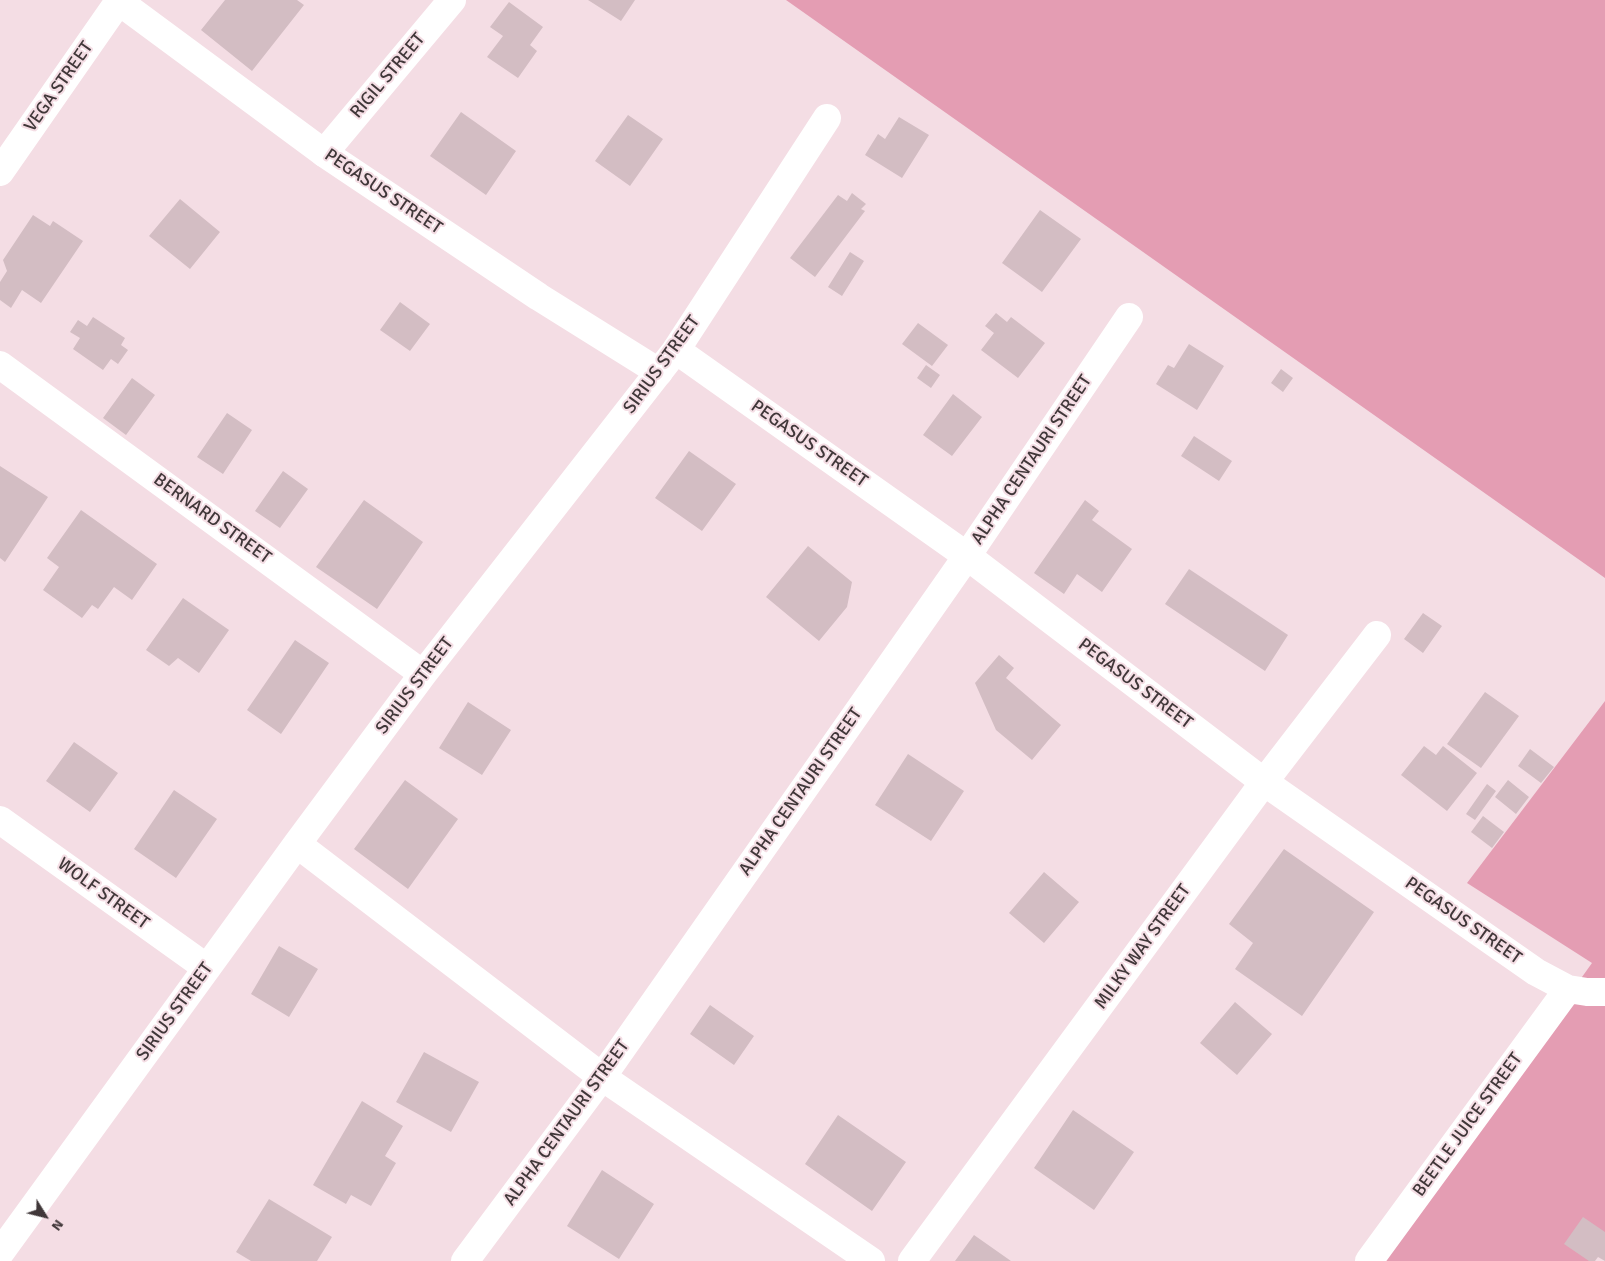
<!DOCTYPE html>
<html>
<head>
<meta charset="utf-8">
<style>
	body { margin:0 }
	#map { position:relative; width:1605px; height:1261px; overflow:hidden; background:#f4dde4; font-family:Signika,sans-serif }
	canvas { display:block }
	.north { position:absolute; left:20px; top:1191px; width:50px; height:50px; -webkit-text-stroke:4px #f4dde4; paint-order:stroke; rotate:126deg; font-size:14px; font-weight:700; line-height:20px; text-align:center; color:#403739 }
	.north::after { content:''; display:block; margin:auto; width:18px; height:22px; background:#403739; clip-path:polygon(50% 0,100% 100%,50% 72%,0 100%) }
</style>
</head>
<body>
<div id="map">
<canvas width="1605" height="1261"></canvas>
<div class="north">N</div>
</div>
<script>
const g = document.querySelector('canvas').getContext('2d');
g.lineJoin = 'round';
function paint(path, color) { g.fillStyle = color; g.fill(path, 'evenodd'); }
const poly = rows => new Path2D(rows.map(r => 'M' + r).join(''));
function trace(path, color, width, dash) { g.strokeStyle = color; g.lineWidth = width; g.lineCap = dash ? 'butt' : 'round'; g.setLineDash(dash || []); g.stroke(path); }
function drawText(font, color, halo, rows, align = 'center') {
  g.font = font + ' Signika,sans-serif'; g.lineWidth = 4; g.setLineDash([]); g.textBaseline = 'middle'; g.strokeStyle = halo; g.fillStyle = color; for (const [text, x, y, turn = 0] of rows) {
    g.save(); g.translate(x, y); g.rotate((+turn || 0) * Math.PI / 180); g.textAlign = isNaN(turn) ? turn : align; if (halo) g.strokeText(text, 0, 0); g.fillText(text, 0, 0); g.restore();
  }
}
paint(poly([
	[786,0,1605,0,1605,578],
	[1605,701,1605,1246,1593,1261,1379,1261,1592,963,1467,883]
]), '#e49db3');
paint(poly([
	[225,0,297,0,304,5,252,71,201,30],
	[588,0,635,0,621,21],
	[509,2,543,27,530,45,537,51,518,78,487,57,503,36,490,27],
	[461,112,516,151,486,195,430,156],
	[628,115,663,139,630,186,595,161],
	[899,117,929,135,902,178,865,155,878,134,885,139],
	[852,193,866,204,861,209,865,211,815,277,790,258,838,195,847,201],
	[180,199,220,232,190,269,149,236],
	[1040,210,1081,239,1042,292,1002,263],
	[33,215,50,226,53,221,83,241,41,303,22,290,11,308,0,300,0,282,7,271,3,260],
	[850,252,864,261,842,296,828,287],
	[400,302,430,324,410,351,380,330],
	[996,313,1007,322,1011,317,1045,343,1018,378,981,350,994,333,985,326],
	[93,317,125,338,121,345,128,350,118,364,111,359,103,370,73,349,80,338,70,332,78,320,87,326],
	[918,323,948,345,932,366,902,344],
	[1189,344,1224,366,1197,410,1156,384,1168,365,1174,368],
	[926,365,940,375,931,388,917,378],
	[1281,369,1293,378,1283,392,1271,383],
	[132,378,155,395,126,435,103,418],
	[953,394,982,417,952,456,923,435],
	[227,413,252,430,223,474,197,457],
	[1194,436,1232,461,1219,481,1181,456],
	[689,451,736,484,702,531,655,498],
	[0,466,48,497,5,562,0,558],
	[283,471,308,489,280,528,255,511],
	[364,500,423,542,377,609,316,567],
	[1085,500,1099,511,1092,520,1132,549,1102,592,1077,574,1064,594,1034,573],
	[81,510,157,564,132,600,114,587,98,609,92,605,82,618,43,590,59,567,47,558],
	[808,546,852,582,847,607,819,641,766,597],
	[1189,569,1288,635,1265,671,1165,604],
	[183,598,229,630,199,673,178,658,169,666,146,650],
	[1423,613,1442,626,1423,653,1404,639],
	[295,640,329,663,281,734,247,710],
	[999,655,1014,668,1006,678,1061,725,1032,760,996,730,975,683],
	[1485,692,1519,716,1481,768,1447,744],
	[468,702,511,730,482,775,439,748],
	[74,742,118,773,90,812,46,781],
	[1424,746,1436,755,1443,746,1477,773,1447,811,1401,775],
	[1530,749,1554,767,1541,783,1518,766],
	[908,754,964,791,931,841,875,805],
	[405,780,458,819,408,889,354,849],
	[1508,780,1529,797,1516,814,1495,797],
	[1487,784,1496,791,1475,820,1466,814],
	[174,790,217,819,176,878,134,849],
	[1483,816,1504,832,1492,848,1471,832],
	[1284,849,1374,912,1302,1016,1235,969,1253,943,1229,924],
	[1044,872,1079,902,1044,943,1009,913],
	[279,946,318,969,289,1017,251,994],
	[1235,1002,1272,1034,1237,1075,1200,1043],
	[710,1005,754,1036,734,1065,690,1034],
	[424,1052,479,1082,451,1132,396,1102],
	[362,1101,403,1126,385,1156,396,1163,371,1206,351,1195,346,1204,313,1185],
	[1073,1110,1134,1152,1094,1210,1034,1168],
	[838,1115,906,1162,872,1211,805,1164],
	[602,1170,654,1204,619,1259,567,1226],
	[269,1199,332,1237,317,1261,251,1261,236,1252],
	[1583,1217,1605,1232,1605,1261,1598,1257,1595,1261,1589,1261,1564,1244],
	[974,1235,1011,1261,955,1261]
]), '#d3bdc3');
trace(poly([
	[324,153,452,0],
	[0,172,119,1],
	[0,365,423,674],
	[0,820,207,968],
	[297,844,602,1077,871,1261],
	[0,1253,297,844,423,674,676,350,827,118],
	[465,1261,602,1077,967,556,1129,317],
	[912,1261,1264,782,1377,635]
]), '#fff', 28);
trace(poly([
	[117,0,324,153,539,297,659,372],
	[676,350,967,556,1264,782,1536,972,1568,989,1587,992,1605,992],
	[1369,1261,1568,989]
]), '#fff', 28);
drawText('18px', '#403739', '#f4dde4', [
	["RIGIL STREET",388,76,-50],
	["VEGA STREET",59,87,-55],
	["PEGASUS STREET",383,192,34],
	["SIRIUS STREET",662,365,-54],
	["PEGASUS STREET",809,444,35],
	["ALPHA CENTAURI STREET",1032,460,-56],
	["BERNARD STREET",212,519,36],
	["PEGASUS STREET",1135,684,37],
	["SIRIUS STREET",415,686,-53],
	["ALPHA CENTAURI STREET",801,792,-55],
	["WOLF STREET",103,894,36],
	["PEGASUS STREET",1463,921,35],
	["MILKY WAY STREET",1143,947,-54],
	["SIRIUS STREET",175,1012,-54],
	["ALPHA CENTAURI STREET",567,1123,-54],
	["BEETLE JUICE STREET",1468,1125,-54]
]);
</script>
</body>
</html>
